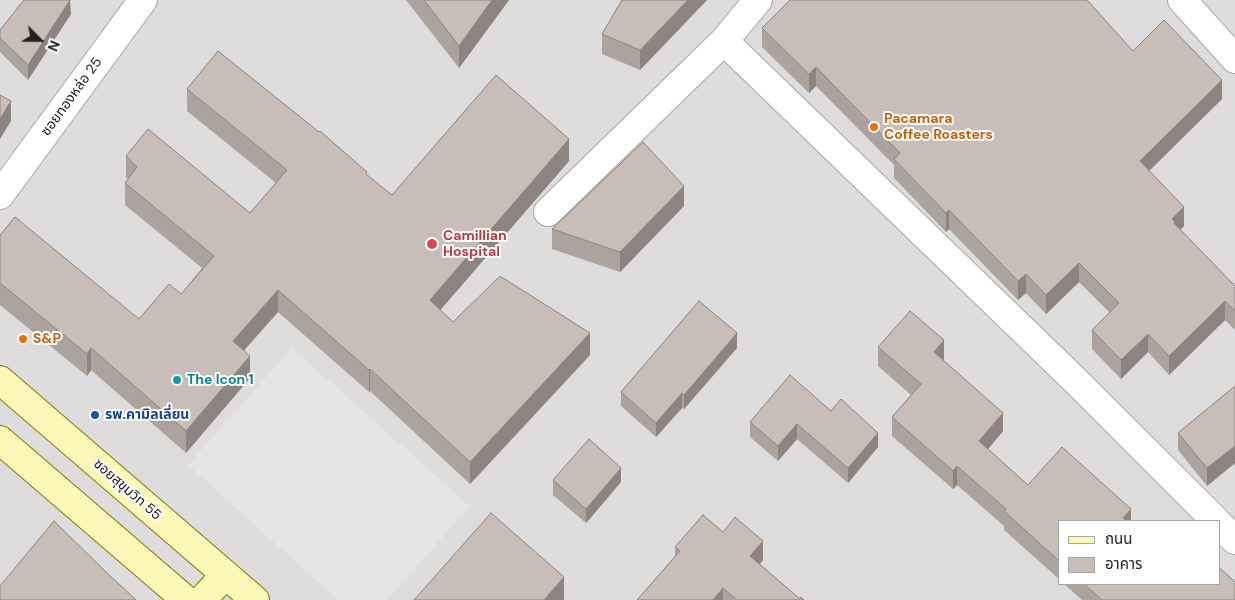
<!DOCTYPE html>
<html>
<head>
<meta charset="utf-8">
<style>
	body { margin:0 }
	#map { position:relative; width:1235px; height:600px; overflow:hidden; background:#f1ece5; font-family:"DM Sans","Noto Sans Thai",sans-serif }
	canvas { display:block }
	.legend { position:absolute; left:1058px; top:520px; width:162px; height:65px; box-sizing:border-box; background:#fff; border:1px solid #a6a6a6; margin:0; padding:6px 9px; list-style:none; font-size:15px; color:#202020 }
	.legend li { display:flex; align-items:center; gap:10px; height:25px }
	.legend b { width:25px; border:1px solid #a6a6a6 }
	.north { position:absolute; left:15px; top:15px; width:50px; height:50px; -webkit-text-stroke:4px #fff; paint-order:stroke; rotate:113deg; font-size:14px; font-weight:700; line-height:20px; text-align:center; color:#202020 }
	.north::after { content:''; display:block; margin:auto; width:18px; height:22px; background:#202020; clip-path:polygon(50% 0,100% 100%,50% 72%,0 100%) }
</style>
</head>
<body>
<div id="map">
<canvas width="1235" height="600"></canvas>
<ul class="legend">
<li><b style="height:6px;background:#fcf8b8"></b>ถนน</li>
<li><b style="height:14px;background:#c9bdb8"></b>อาคาร</li>
</ul>
<div class="north">N</div>
</div>
<script>
const g = document.querySelector('canvas').getContext('2d');
g.lineJoin = 'round';
function paint(path, color) { g.fillStyle = color; g.fill(path, 'evenodd'); }
const poly = rows => new Path2D(rows.map(r => 'M' + r).join(''));
function trace(path, color, width, dash) { g.strokeStyle = color; g.lineWidth = width; g.lineCap = dash ? 'butt' : 'round'; g.setLineDash(dash || []); g.stroke(path); }
function drawText(font, color, halo, rows, align = 'center') {
  g.font = font + ' "DM Sans","Noto Sans Thai",sans-serif'; g.lineWidth = 4; g.setLineDash([]); g.textBaseline = 'middle'; g.strokeStyle = halo; g.fillStyle = color; for (const [text, x, y, turn = 0] of rows) {
    g.save(); g.translate(x, y); g.rotate((+turn || 0) * Math.PI / 180); g.textAlign = isNaN(turn) ? turn : align; if (halo) g.strokeText(text, 0, 0); g.fillText(text, 0, 0); g.restore();
  }
}
paint(poly([
	[0,0,1235,0,1235,600,0,600],
	[1059,521,1219,521,1219,584,1059,584]
]), '#dedcdd');
paint(poly([
	[292,348,470,506,387,600,338,600,188,465]
]), '#e4e4e4');
const minor = poly([
	[758,0,724,41,1079,384,1216,521],
	[1182,0,1235,59],
	[0,195,143,0],
	[548,212,724,41],
	[1219,524,1235,540]
]);
const secondary = poly([
	[0,380,255,600],
	[0,440,186,600],
	[202,600,225,575]
]);
trace(minor, '#a7a7a7', 30);
trace(secondary, '#7d7d00', 30);
trace(minor, '#fff', 28);
trace(secondary, '#fcf8b8', 28);
paint(poly([
	[406,0,509,0,459,68],
	[622,0,707,0,640,70,602,54,602,34],
	[71,14,28,80,0,52,0,30],
	[762,28,1133,51,1222,99,1149,170,1184,226,1180,229,1235,286,1235,330,1225,320,1169,375,1148,352,1121,379,1092,349,1092,330,1110,313,1079,282,1046,314,1026,293,1018,300,949,229,946,232,894,178,894,165,816,86,809,93,762,47],
	[187,89,367,175,392,195,569,161,440,310,453,322,590,355,470,484,370,391,369,392,278,312,244,350,250,378,186,453,91,370,87,376,0,305,0,235,139,319,181,294,202,268,125,205,125,183,128,179,126,178,126,156,250,213,276,183,187,111],
	[684,206,620,272,552,249,552,229],
	[878,347,944,359,943,360,1003,431,988,449,1028,485,1131,521,1059,521,1059,579,1004,530,1004,526,957,485,953,489,892,436,892,417,911,395,878,366],
	[737,348,684,409,682,408,656,437,621,406,621,392],
	[1235,386,1235,463,1207,486,1178,450,1178,433],
	[831,411,878,447,848,483,797,439,778,461,750,437,750,422],
	[553,480,621,482,586,523,553,495],
	[723,532,763,560,760,564,800,599,804,600,637,600,675,556,675,547],
	[1064,584,1219,584,1235,600,1082,600]
]), '#ada39e');
paint(poly([
	[70,0,71,14,28,80,28,65],
	[492,0,509,0,459,68,459,46],
	[688,0,707,0,640,70,640,50],
	[816,67,816,86,809,93,809,74],
	[1222,80,1222,99,1140,180,1140,161],
	[11,101,11,121,0,139,0,119],
	[569,139,569,161,430,322,430,300],
	[684,186,684,206,620,272,620,252],
	[1184,207,1184,226,1175,235,1172,219],
	[949,210,949,229,946,232,946,213],
	[1079,263,1079,282,1046,314,1046,295],
	[1026,274,1026,293,1018,300,1018,281],
	[278,290,278,312,233,363,233,341],
	[1225,301,1225,320,1169,375,1169,356],
	[590,333,590,355,470,484,470,462],
	[737,333,737,348,684,409,684,395],
	[1148,334,1148,352,1121,379,1121,360],
	[944,340,944,359,934,371,934,352],
	[91,348,91,370,87,376,87,354],
	[250,356,250,378,186,453,186,431],
	[370,369,370,391,369,392,369,370],
	[682,393,682,408,656,437,656,423],
	[1003,413,1003,431,979,460,979,441],
	[797,424,797,439,778,461,778,446],
	[878,433,878,447,848,483,848,468],
	[1235,446,1235,463,1207,486,1207,468],
	[957,466,957,485,953,489,953,471],
	[621,468,621,482,586,523,586,509],
	[1131,509,1131,521,1123,521,1123,518],
	[763,541,763,560,750,575,750,556],
	[564,577,564,600,544,600],
	[723,588,723,600,713,600]
]), '#8d8481');
const building = poly([
	[24,0,70,0,28,65,0,38,0,30,24,0],
	[424,0,492,0,459,46,424,0],
	[622,0,688,0,640,50,602,34,622,0],
	[790,0,1087,0,1133,51,1164,20,1222,80,1140,161,1184,207,1172,219,1175,222,1174,223,1235,286,1235,311,1225,301,1169,356,1148,334,1121,360,1092,330,1119,303,1079,263,1046,295,1026,274,1018,281,949,210,946,213,894,159,900,153,816,67,809,74,762,28,790,0],
	[218,51,319,132,320,131,367,172,366,174,392,195,496,75,569,139,430,300,453,322,500,276,590,333,470,462,370,369,369,370,278,290,233,341,250,356,186,431,91,348,87,354,0,283,0,235,15,217,139,319,169,284,181,294,214,256,125,183,137,167,126,156,148,129,250,213,287,170,187,89,218,51],
	[0,95,11,101,0,119,0,95],
	[643,142,684,186,620,252,552,229,643,142],
	[699,301,737,333,684,395,682,393,656,423,621,392,699,301],
	[910,311,944,340,934,352,1003,413,979,441,1028,485,1062,447,1131,509,1123,518,1127,521,1059,521,1059,561,1004,511,1006,509,957,466,953,471,892,417,921,384,878,347,910,311],
	[790,375,831,411,841,399,878,433,848,468,797,424,778,446,750,422,790,375],
	[1235,386,1235,446,1207,468,1178,433,1235,386],
	[589,439,621,468,586,509,553,480,589,439],
	[491,513,564,577,544,600,414,600,491,513],
	[703,515,723,532,735,517,763,541,750,556,800,599,801,597,804,600,737,600,723,588,713,600,637,600,680,551,675,547,703,515],
	[54,521,105,571,136,600,0,600,0,586,54,521],
	[1219,567,1235,582,1235,600,1102,600,1084,584,1219,584,1219,567]
]);
paint(building, '#c9bdb8');
trace(building, '#8d8481', 1);
for (const [x, y, r, color] of [
	[874,127,5,"#e8710a"],
	[432,244,6,"#e0444e"],
	[23,339,5,"#e8710a"],
	[177,380,5,"#0f9aa8"],
	[95,415,5,"#1a4fb4"]
]) { const dot = new Path2D(); dot.arc(x, y, r, 0, 2 * Math.PI); g.fillStyle = color; g.fill(dot); trace(dot, '#fff', 2); }
drawText('14px', '#202020', '#fff', [
	["ซอยทองหล่อ 25",72,97,-54],
	["ซอยสุขุมวิท 55",127,490,41]
]);
drawText('bold 14px', '#c56008', '#fff', [
	["Pacamara",884,119],
	["Coffee Roasters",884,135],
	["S&P",33,339]
], 'left');
drawText('bold 14px', '#be3a42', '#fff', [
	["Camillian",443,236],
	["Hospital",443,252]
], 'left');
drawText('bold 14px', '#0d838f', '#fff', [
	["The Icon 1",187,380]
], 'left');
drawText('bold 14px', '#164399', '#fff', [
	["รพ.คามิลเลี่ยน",105,415]
], 'left');
</script>
</body>
</html>
